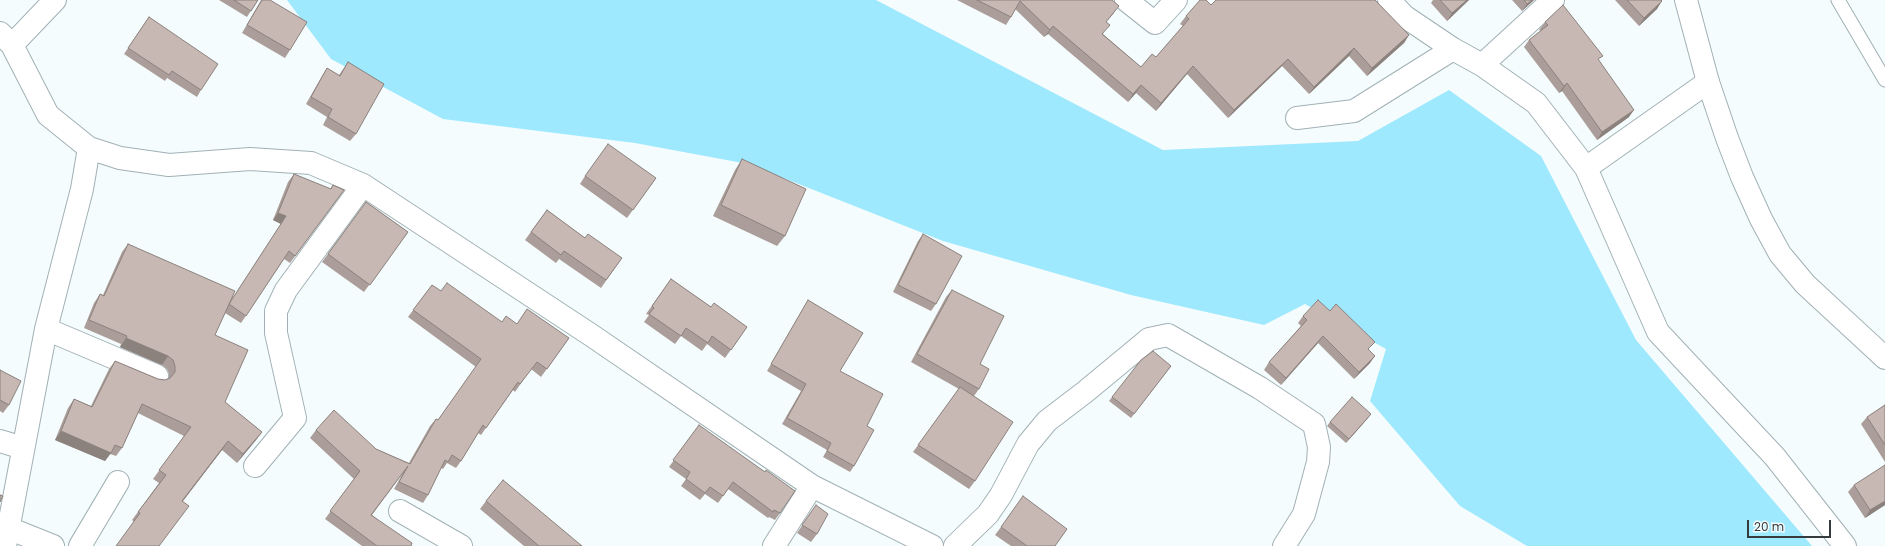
<!DOCTYPE html>
<html>
<head>
<meta charset="utf-8">
<style>
	body { margin:0 }
	#map { position:relative; width:1885px; height:546px; overflow:hidden; background:#f5fcfe; font-family:Poppins,sans-serif }
	canvas { display:block }
	.scale { position:absolute; left:1747px; top:520px; width:84px; height:18px; box-sizing:border-box; border:2px solid #353b3d; border-top:0; padding-left:5px; font-size:12px; line-height:14px; white-space:nowrap; color:#353b3d; -webkit-text-stroke:3px #f5fcfe; paint-order:stroke }
</style>
</head>
<body>
<div id="map">
<canvas width="1885" height="546"></canvas>
<div class="scale">20 m</div>
</div>
<script>
const g = document.querySelector('canvas').getContext('2d');
g.lineJoin = 'round';
function paint(path, color) { g.fillStyle = color; g.fill(path, 'evenodd'); }
const poly = rows => new Path2D(rows.map(r => 'M' + r).join(''));
function trace(path, color, width, dash) { g.strokeStyle = color; g.lineWidth = width; g.lineCap = dash ? 'butt' : 'round'; g.setLineDash(dash || []); g.stroke(path); }
paint(poly([
	[287,0,876,0,1163,150,1358,141,1449,90,1541,156,1636,340,1812,546,1527,546,1460,506,1370,401,1386,349,1305,304,1264,325,1131,295,943,241,748,164,635,143,443,119,331,59]
]), '#9ee9fe');
const lane = poly([
	[1838,0,1885,80]
]);
const street = poly([
	[1126,0,1155,23,1176,0],
	[1389,0,1404,16,1453,49,1482,65,1536,103,1586,168,1658,332,1775,457,1845,546],
	[0,33,12,45,48,115,89,148,120,158,169,165,250,159,311,163,363,185,591,335,812,486,932,546],
	[12,45,55,0],
	[1482,65,1553,0],
	[1297,118,1354,111,1453,49],
	[1586,168,1708,82],
	[46,329,157,376],
	[0,441,23,448],
	[255,466,295,418,276,333,276,311,286,290,363,185],
	[400,511,461,546],
	[8,528,53,546],
	[5,546,46,329,82,189,89,148],
	[80,546,118,482],
	[774,546,812,486],
	[955,546,988,514,1001,495,1028,444,1047,421,1085,392,1149,339,1168,335,1260,388,1314,424,1319,447,1318,462,1304,514,1284,546]
]);
const secondary = poly([
	[1686,0,1708,82,1727,138,1742,177,1761,219,1780,254,1805,284,1885,358]
]);
trace(lane, '#a1b1b5', 15);
trace(street, '#a1b1b5', 24);
trace(secondary, '#a1b1b5', 24);
trace(lane, '#fff', 13);
trace(street, '#fff', 22);
trace(secondary, '#fff', 22);
paint(poly([
	[219,0,258,0,247,17],
	[261,0,270,0,290,50,285,58,242,33],
	[957,0,1112,0,1114,13,1106,22,1103,34,1141,67,1156,57,1183,26,1180,24,1186,16,1211,5,1409,35,1404,43,1367,76,1349,56,1309,94,1282,66,1228,118,1187,74,1156,111,1136,93,1128,102,1048,34,1044,37,1015,9,1011,17,1006,25],
	[1433,0,1469,0,1447,21,1431,3],
	[1512,0,1534,0,1522,11],
	[1615,0,1661,0,1657,9,1639,26],
	[149,17,201,90,197,97,167,78,165,81,124,54],
	[1545,22,1599,61,1629,117,1597,140,1562,91,1559,93,1524,47,1529,40,1541,31,1539,30],
	[348,62,356,134,350,141,323,125,327,117,306,104,322,76,327,68,339,75],
	[742,159,785,236,777,246,713,216,735,170],
	[294,174,330,189,333,185,344,190,290,263,284,259,241,323,225,313,215,335,225,402,262,432,256,440,237,463,222,450,183,501,183,515,134,522,132,520,159,483,153,479,184,436,138,413,122,448,116,456,110,454,105,461,55,440,68,408,74,399,91,406,109,369,115,361,158,379,165,380,169,378,169,374,167,369,162,365,120,347,121,344,84,328,94,303,100,294,103,295,122,252,128,244,229,304,281,224,273,220,288,182],
	[585,176,656,178,627,218,580,184],
	[366,202,408,232,364,292,322,262],
	[547,210,585,238,622,258,601,288,559,259,556,263,525,240],
	[923,234,936,304,931,311,893,292,918,241],
	[671,279,711,307,747,327,725,358,707,344,702,351,681,336,675,344,644,322,649,315,646,314],
	[432,285,441,291,502,322,517,324,569,338,541,377,531,369,515,392,513,390,481,435,478,433,461,461,456,468,447,463,443,469,441,468,428,495,423,503,394,489,403,473,372,515,411,546,362,546,325,519,354,479,310,438,316,430,376,449,409,463,430,426,436,419,438,420,476,367,408,317],
	[952,290,980,364,979,389,974,396,975,481,969,489,913,452,959,389,911,362,946,297],
	[808,300,840,371,867,426,854,466,850,472,823,457,827,450,782,424,801,391,767,371,804,307],
	[1303,316,1369,350,1370,363,1354,379,1318,343,1281,385,1264,370,1269,362,1301,326,1298,323],
	[1171,366,1131,418,1109,401,1112,397],
	[0,370,9,405,3,413,0,411],
	[1885,405,1885,462,1861,424,1867,417],
	[1368,418,1346,443,1327,426,1330,422],
	[699,425,780,513,775,520,769,517,768,518,728,489,718,503,705,494,700,500,681,486,686,479,669,467],
	[1854,485,1885,505,1865,518,1848,492],
	[486,501,582,546,524,546,480,509],
	[816,505,817,534,811,542,797,533],
	[1001,527,1055,546,1011,546,995,535]
]), '#ab9e9a');
paint(poly([
	[1467,0,1469,0,1447,21,1452,13],
	[1532,0,1534,0,1522,11,1527,4],
	[1662,1,1657,9,1639,26,1644,18],
	[1053,26,1048,34,1044,37,1050,30],
	[1409,35,1404,43,1367,76,1372,68],
	[1354,48,1349,56,1309,94,1314,87],
	[1288,59,1282,66,1228,118,1234,110],
	[1193,66,1187,74,1156,111,1161,103],
	[1567,83,1562,91,1559,93,1564,86],
	[1141,85,1136,93,1128,102,1133,94],
	[1634,110,1629,117,1597,140,1602,132],
	[278,213,286,216,281,224,273,220],
	[1323,336,1318,343,1281,385,1286,378],
	[126,338,168,356,162,365,120,347],
	[1375,356,1370,363,1354,379,1359,372],
	[1371,414,1368,418,1346,443,1349,439],
	[61,431,111,453,105,461,55,440],
	[262,432,256,440,237,463,243,454],
	[228,441,222,450,176,510,182,501],
	[1885,501,1885,505,1865,518,1870,510]
]), '#8b817d');
const building = poly([
	[234,0,258,0,251,11,234,0],
	[262,0,270,0,307,22,290,50,247,25,262,0],
	[977,0,1112,0,1119,6,1106,22,1110,25,1102,34,1141,67,1152,54,1156,57,1189,19,1186,16,1200,0,1206,0,1211,5,1216,0,1375,0,1409,35,1372,68,1354,48,1314,87,1288,59,1234,110,1193,66,1161,103,1141,85,1133,94,1053,26,1050,30,1020,1,1011,17,977,0],
	[1440,0,1467,0,1452,13,1440,0],
	[1524,0,1532,0,1527,4,1524,0],
	[1627,0,1661,0,1662,1,1644,18,1627,0],
	[1563,5,1603,56,1598,59,1634,110,1602,132,1567,83,1564,86,1529,40,1548,25,1545,22,1563,5],
	[149,17,218,64,201,90,172,71,169,75,128,48,149,17],
	[348,62,384,84,356,134,328,117,332,109,311,97,327,68,340,76,348,62],
	[608,144,656,178,633,210,585,176,608,144],
	[742,159,806,189,785,236,721,205,742,159],
	[294,174,331,189,333,185,344,190,295,256,289,251,246,316,229,304,286,216,278,213,294,174],
	[366,202,408,232,370,285,328,254,366,202],
	[547,210,585,238,588,234,622,258,606,280,564,251,561,255,531,232,547,210],
	[923,234,962,256,936,304,898,285,923,234],
	[128,244,235,291,215,335,248,350,225,402,262,432,243,454,228,441,182,501,189,506,159,546,116,546,140,513,138,512,166,475,159,470,191,427,142,404,122,448,115,445,111,453,61,431,74,399,92,407,115,361,158,379,165,380,170,378,175,372,175,366,173,360,168,356,126,338,127,336,89,320,100,294,104,296,128,244],
	[671,279,711,307,714,303,747,327,731,350,712,336,708,343,686,328,681,336,649,314,654,308,652,306,671,279],
	[447,283,502,322,506,316,517,324,527,309,569,338,547,369,537,362,520,384,518,382,486,428,483,425,461,461,452,455,448,462,445,460,428,495,399,482,408,466,371,515,412,543,411,546,377,546,330,511,360,471,316,430,334,410,376,449,410,464,436,419,438,420,481,359,413,310,432,285,441,291,447,283],
	[952,290,1004,316,980,364,989,369,979,389,917,354,952,290],
	[808,300,863,333,840,371,883,394,867,426,874,430,854,466,827,451,831,443,787,418,806,384,771,364,808,300],
	[1318,300,1330,311,1336,304,1375,342,1368,349,1375,356,1359,372,1323,336,1286,378,1269,362,1307,320,1303,316,1318,300],
	[1153,351,1171,366,1134,414,1112,397,1141,360,1153,351],
	[0,370,21,381,9,405,0,400,0,370],
	[960,387,1013,422,975,481,918,445,960,387],
	[1352,397,1371,414,1349,439,1330,422,1352,397],
	[1885,405,1885,445,1867,417,1885,405],
	[699,425,765,472,766,470,795,491,780,513,774,510,773,512,733,482,723,496,710,487,705,493,686,479,690,472,673,460,699,425],
	[1885,465,1885,501,1870,510,1854,485,1885,465],
	[503,480,582,546,539,546,486,501,503,480],
	[0,495,3,496,0,502,0,495],
	[1023,496,1067,529,1055,546,1027,546,1001,527,1023,496],
	[816,505,828,514,817,534,802,525,816,505]
]);
paint(building, '#c7b8b3');
trace(building, '#8b817d', 1);
</script>
</body>
</html>
